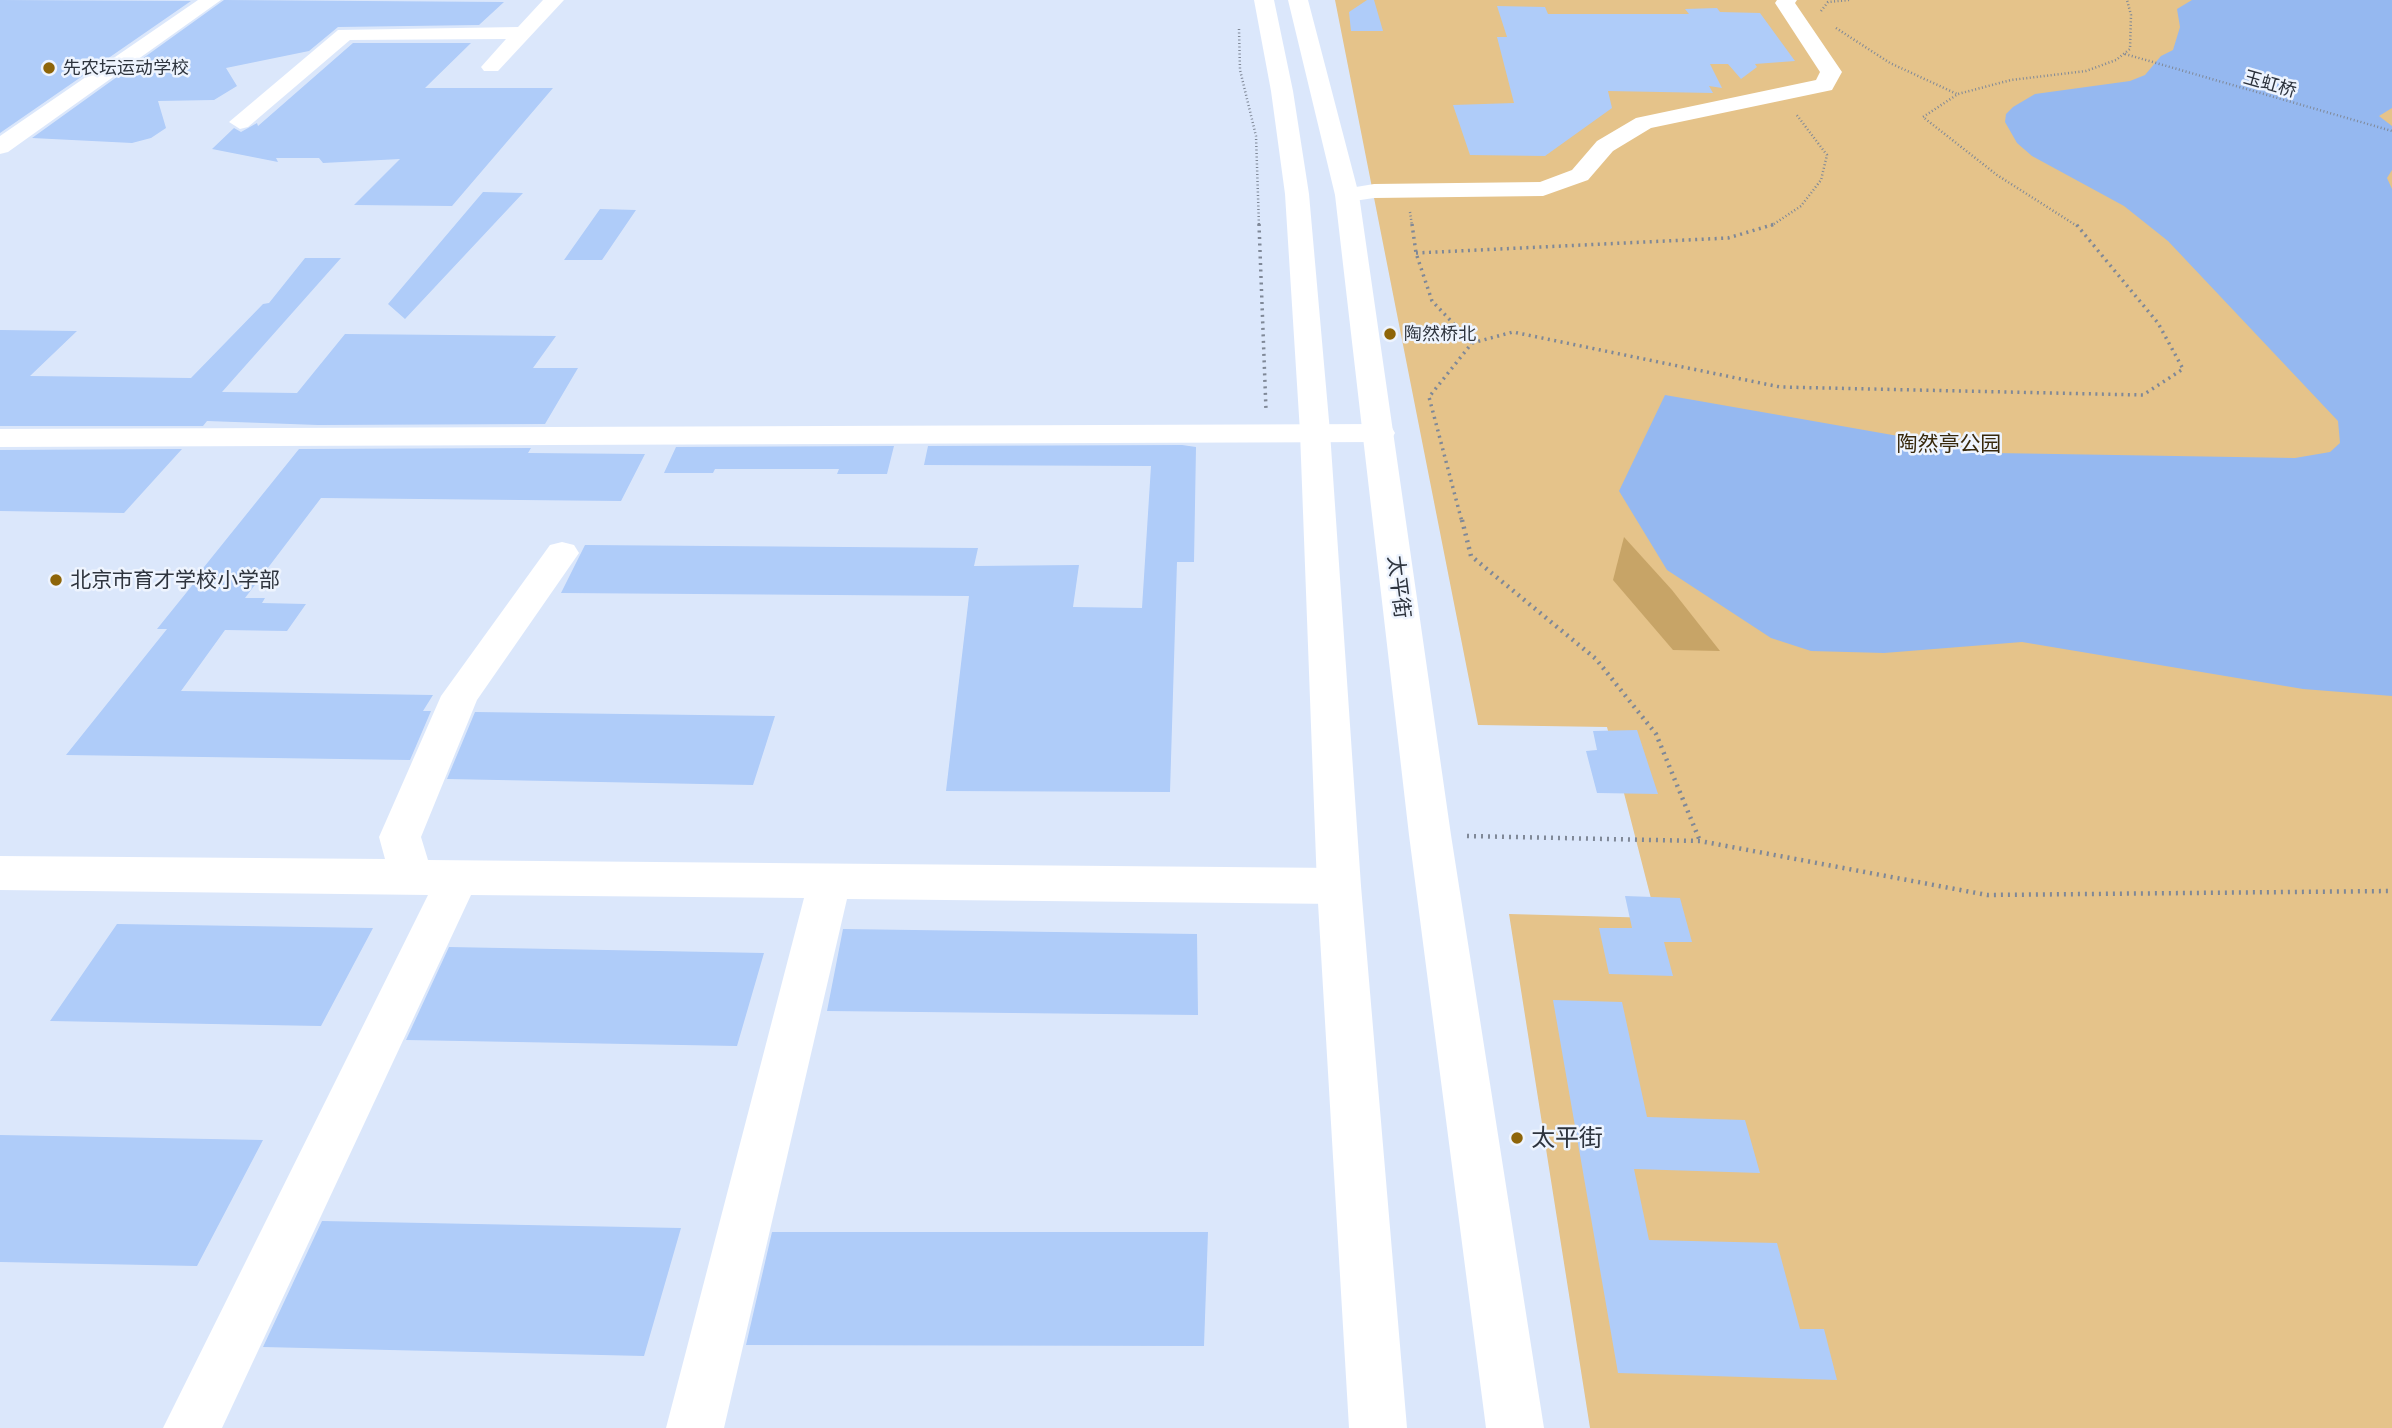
<!DOCTYPE html>
<html>
<head>
<meta charset="utf-8">
<style>
	body { margin:0 }
	canvas { display:block; background:#dbe7fb }
</style>
</head>
<body>
<canvas width="2392" height="1428"></canvas>
<script>
const g = document.querySelector('canvas').getContext('2d');
g.lineJoin = 'round';
function paint(path, color) { g.fillStyle = color; g.fill(path, 'evenodd'); }
const poly = rows => new Path2D(rows.map(r => 'M' + r).join(''));
function trace(path, color, width, dash) { g.strokeStyle = color; g.lineWidth = width; g.lineCap = dash ? 'butt' : 'round'; g.setLineDash(dash || []); g.stroke(path); }
function drawText(font, color, halo, rows, align = 'center') {
  g.font = font + ' Commissioner,"Noto Sans SC",sans-serif'; g.lineWidth = 5; g.setLineDash([]); g.textBaseline = 'middle'; g.strokeStyle = halo; g.fillStyle = color; for (const [text, x, y, turn = 0] of rows) {
    g.save(); g.translate(x, y); g.rotate((+turn || 0) * Math.PI / 180); g.textAlign = isNaN(turn) ? turn : align; if (halo) g.strokeText(text, 0, 0); g.fillText(text, 0, 0); g.restore();
  }
}
paint(poly([
	[1335,0,2392,0,2392,1428,1590,1428,1509,914,1656,918,1607,727,1478,725]
]), '#e5c38a');
paint(poly([
	[1624,537,1672,590,1720,651,1673,650,1613,580]
]), '#c7a467');
paint(poly([
	[2192,0,2392,0,2392,108,2379,116,2392,126,2392,170,2387,178,2392,189,2392,696,2303,689,2022,642,1884,653,1811,651,1771,638,1667,570,1619,491,1665,395,1995,453,2295,458,2330,452,2340,443,2338,421,2168,241,2124,206,2032,156,2017,143,2005,122,2006,114,2013,107,2035,94,2130,81,2145,75,2161,56,2173,50,2180,27,2177,9]
]), '#95b8f0');
paint(poly([
	[0,0,191,1,0,133],
	[224,0,504,2,479,25,338,27,309,51,226,68,237,86,214,100,158,101,166,128,151,138,132,143,32,138],
	[1367,0,1374,0,1383,31,1351,31,1349,12],
	[1497,6,1545,7,1548,14,1689,14,1685,9,1717,8,1720,12,1760,13,1795,61,1755,64,1757,67,1741,79,1728,64,1710,64,1722,88,1709,86,1713,93,1608,91,1612,108,1545,156,1470,155,1453,105,1514,103,1497,37,1507,37],
	[353,43,471,43,425,88,553,88,452,206,354,205,400,159,323,163,319,158,276,158,278,162,212,149,234,128,241,132,257,123,258,126],
	[483,192,523,193,405,319,388,304],
	[600,209,636,210,602,260,564,260],
	[305,258,341,258,222,392,297,393,345,334,556,336,533,368,578,368,545,424,318,425,207,421,203,426,0,426,0,330,77,331,30,376,191,378,263,304,269,303],
	[1182,445,1196,447,1194,562,1177,562,1170,792,946,791,969,596,561,593,585,545,978,548,974,566,1079,565,1073,607,1142,608,1151,466,924,465,928,446],
	[894,446,887,474,837,474,839,469,715,469,713,473,664,473,676,447],
	[531,448,528,453,645,454,621,501,321,498,245,598,265,598,262,603,306,604,287,631,225,630,181,691,433,695,423,711,431,711,410,760,66,755,167,629,157,629,203,572,200,572,299,449],
	[182,449,124,513,0,511,0,450],
	[475,712,775,716,753,785,447,779],
	[1637,730,1658,794,1597,793,1586,751,1597,750,1593,731],
	[1625,896,1680,898,1692,942,1664,942,1673,976,1609,974,1599,928,1632,928],
	[117,924,373,928,321,1026,50,1021],
	[843,929,1197,934,1198,1015,827,1011],
	[449,947,764,953,737,1046,406,1040],
	[1553,1000,1622,1002,1647,1117,1745,1120,1760,1173,1634,1169,1649,1240,1777,1243,1800,1329,1824,1329,1837,1380,1618,1373],
	[0,1135,263,1140,197,1266,0,1262],
	[322,1221,681,1228,644,1356,263,1347],
	[772,1232,1208,1232,1204,1346,746,1345]
]), '#afccf9');
trace(poly([
	[1821,11,1828,2,1849,0],
	[1836,28,1890,63,1957,94],
	[1239,29,1240,70,1256,136,1259,226],
	[2125,54,2392,131],
	[1410,212,1412,226],
	[1771,226,1801,206,1821,180,1827,155,1796,114],
	[2077,226,1997,175,1923,117,1958,94,2011,80,2086,71,2116,60,2130,49,2131,15,2127,0]
]), '#7f8897', 2.5, [1, 2.5]);
trace(poly([
	[1259,224,1266,410],
	[1412,224,1416,253,1432,301,1472,343,1429,397,1462,522],
	[1416,253,1728,238,1775,224],
	[1472,343,1513,332,1780,387,2143,395,2183,369,2158,323,2076,224]
]), '#7f8897', 3.5, [2, 4.5]);
trace(poly([
	[1462,520,1471,556,1596,659,1656,734,1700,841],
	[1467,836,1700,841,1987,895,2392,891]
]), '#7f8897', 4.5, [2, 5]);
paint(poly([
	[198,0,221,0,8,152,0,154,0,136,198,0],
	[543,0,564,0,498,71,484,71,481,67,506,39,350,40,248,127,240,129,229,122,338,30,518,27,543,0],
	[1777,0,1797,0,1795,3,1842,72,1832,90,1651,128,1613,151,1588,180,1543,196,1374,198,1347,202,1338,200,1335,195,1338,190,1374,184,1540,182,1572,170,1597,141,1636,118,1816,80,1820,72,1775,3,1777,0],
	[1380,424,1391,426,1395,433,1391,440,1380,442,0,447,0,429,1380,424],
	[562,542,574,545,579,553,477,700,421,837,428,860,1339,868,1354,873,1361,886,1354,899,1339,904,847,899,724,1428,666,1428,804,898,471,895,222,1428,163,1428,428,895,0,890,0,856,385,859,379,837,441,696,550,545,562,542]
]), '#fff');
paint(poly([
	[1254,0,1274,0,1293,91,1309,194,1330,432,1361,886,1407,1428,1349,1428,1317,886,1300,432,1285,194,1271,91,1254,0],
	[1288,0,1308,0,1359,195,1451,835,1544,1428,1486,1428,1409,835,1335,195,1288,0]
]), '#fff');
for (const [x, y, r, color] of [
	[49,68,7,"#8e6509"],
	[1390,334,7,"#8e6509"],
	[56,580,7,"#8e6509"],
	[1517,1138,7,"#8e6509"]
]) { const dot = new Path2D(); dot.arc(x, y, r, 0, 2 * Math.PI); g.fillStyle = color; g.fill(dot); trace(dot, '#eef4fe', 2.5); }
drawText('18px', '#2e343e', '#eef4fe', [
	["先农坛运动学校",63,68],
	["陶然桥北",1404,334]
], 'left');
drawText('18px', '#2e343e', '#eef4fe', [
	["玉虹桥",2270,84,16]
]);
drawText('21px', '#37280c', '#eef4fe', [
	["陶然亭公园",1949,444]
]);
drawText('21px', '#2e343e', '#eef4fe', [
	["北京市育才学校小学部",70,580]
], 'left');
drawText('21px', '#2e343e', '#eef4fe', [
	["太平街",1399,587,83]
]);
drawText('24px', '#2e343e', '#eef4fe', [
	["太平街",1531,1138]
], 'left');
</script>
</body>
</html>
